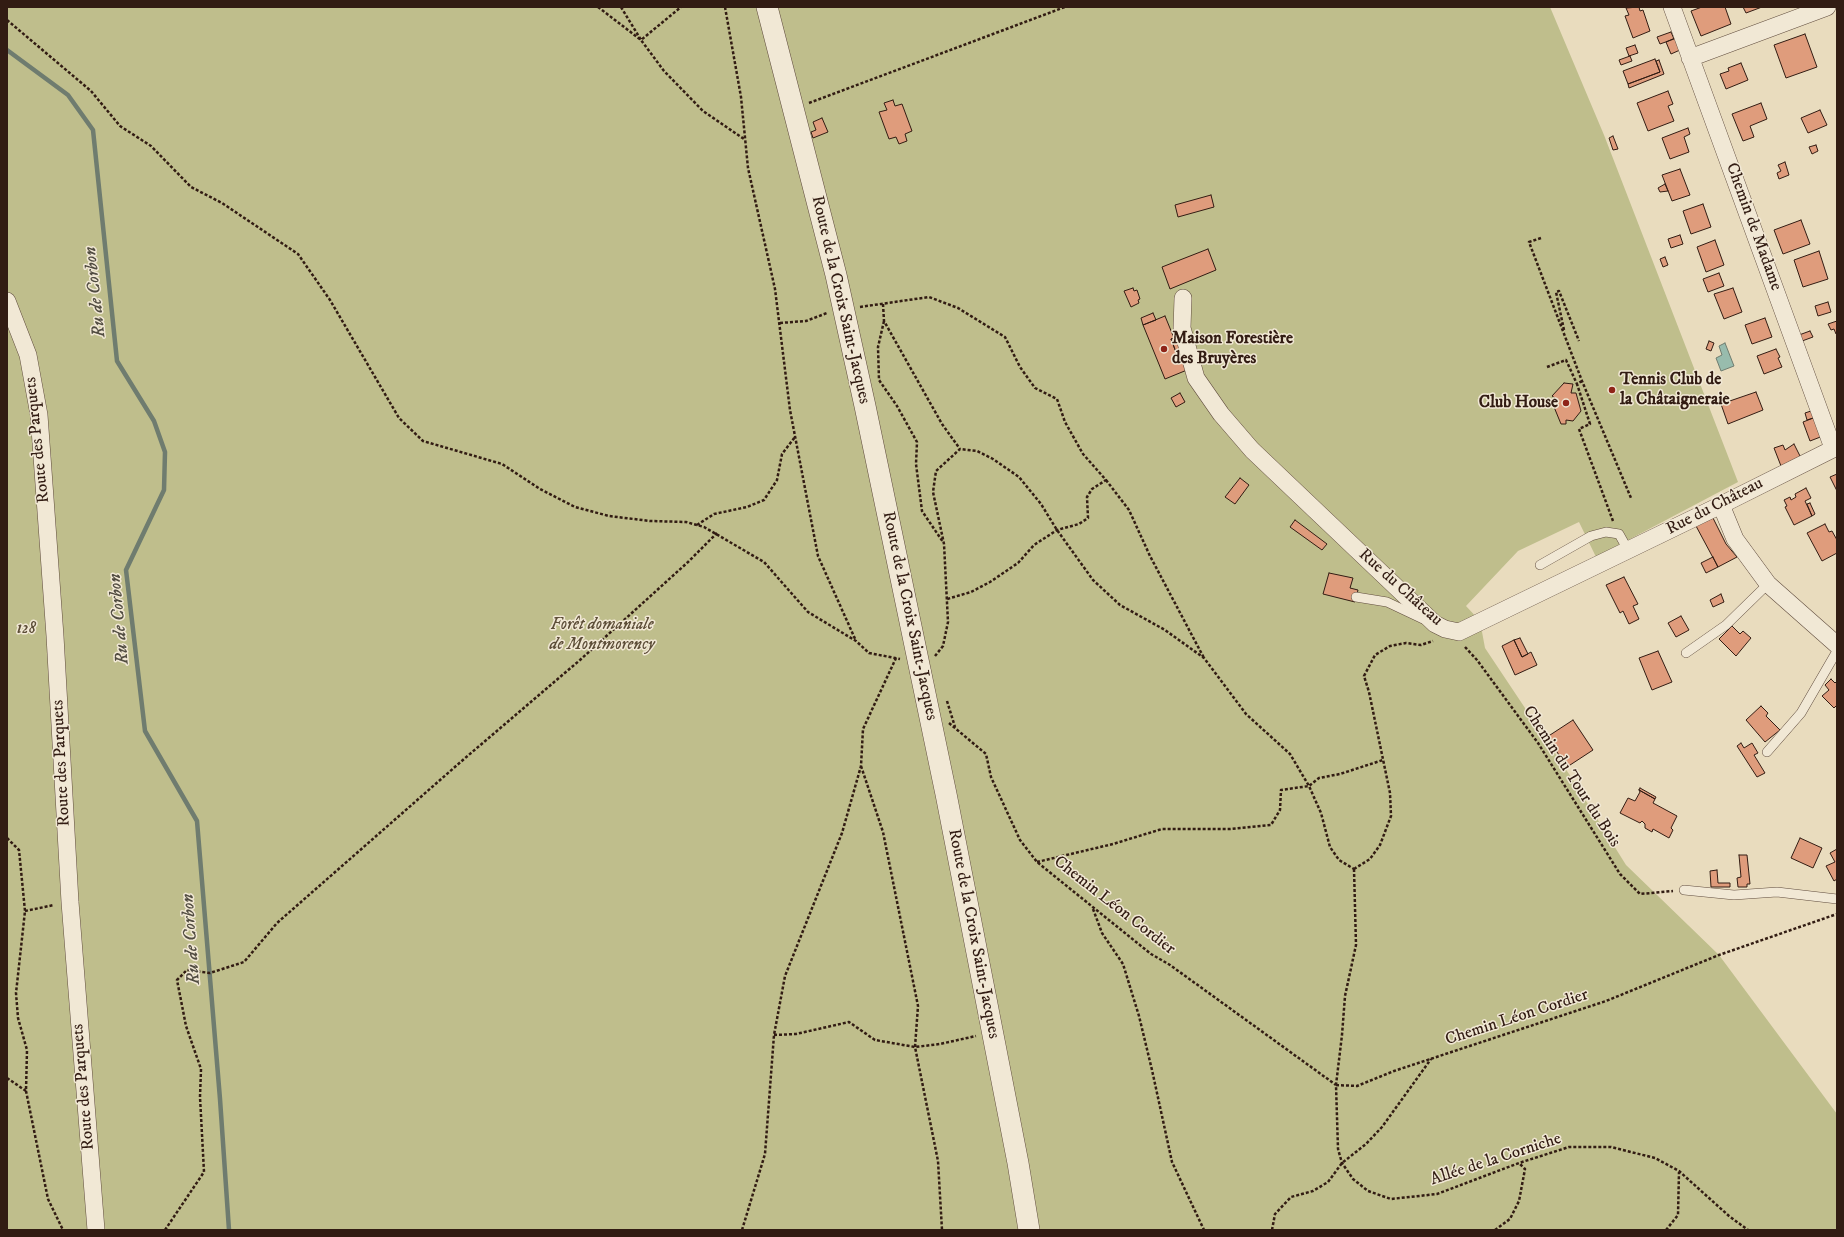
<!DOCTYPE html>
<html>
<head>
<meta charset="utf-8">
<style>
	body { margin:0 }
	#map { position:relative; width:1844px; height:1237px; overflow:hidden; background:#e9dcbe; font-family:"IM FELL DW Pica",serif }
	canvas { display:block }
	.frame { position:absolute; inset:0; border:8px solid #321c13; pointer-events:none }
</style>
</head>
<body>
<div id="map">
<canvas width="1844" height="1237"></canvas>
<div class="frame"></div>
</div>
<script>
const g = document.querySelector('canvas').getContext('2d');
g.lineJoin = 'round';
function paint(path, color) { g.fillStyle = color; g.fill(path, 'evenodd'); }
const poly = rows => new Path2D(rows.map(r => 'M' + r).join(''));
function trace(path, color, width, dash) { g.strokeStyle = color; g.lineWidth = width; g.lineCap = dash ? 'butt' : 'round'; g.setLineDash(dash || []); g.stroke(path); }
function drawText(font, color, halo, rows, align = 'center') {
  g.font = font + ' "IM FELL DW Pica",serif'; g.lineWidth = 3; g.setLineDash([]); g.textBaseline = 'middle'; g.strokeStyle = halo; g.fillStyle = color; for (const [text, x, y, turn = 0] of rows) {
    g.save(); g.translate(x, y); g.rotate((+turn || 0) * Math.PI / 180); g.textAlign = isNaN(turn) ? turn : align; if (halo) g.strokeText(text, 0, 0); g.fillText(text, 0, 0); g.restore();
  }
}
paint(poly([
	[7,7,1550,7,1604,135,1738,482,1596,557,1579,522,1518,551,1466,606,1480,621,1485,648,1571,777,1626,865,1719,955,1837,1114,1837,1230,7,1230]
]), '#bfbe8c');
const water = poly([
	[1725,343,1734,366,1721,371,1716,358,1722,355,1719,346,1725,343]
]);
paint(water, '#98bcad');
trace(water, '#6f7c6f', 1);
trace(poly([
	[7,50,68,95,93,130,117,361,154,421,165,452,164,490,126,570,145,731,197,821,220,1099,229,1230]
]), '#6f7c6f', 4.5);
const building = poly([
	[1639,7,1640,11,1643,10,1650,31,1633,38,1625,16,1629,15,1626,8,1639,7],
	[1702,7,1725,7,1731,24,1701,36,1691,11,1702,7],
	[1743,7,1762,7,1746,13,1743,7],
	[1671,32,1674,39,1660,44,1657,37,1671,32],
	[1805,34,1817,67,1786,78,1774,45,1805,34],
	[1675,38,1680,50,1671,54,1666,42,1675,38],
	[1635,45,1638,53,1629,56,1626,48,1635,45],
	[1630,56,1632,61,1621,65,1619,60,1630,56],
	[1655,59,1660,72,1628,84,1623,71,1655,59],
	[1659,60,1664,74,1629,88,1628,84,1660,72,1656,61,1659,60],
	[1741,63,1748,80,1726,89,1720,74,1729,71,1728,68,1741,63],
	[1668,91,1673,104,1668,106,1674,121,1648,131,1637,103,1668,91],
	[893,100,895,106,902,104,912,131,905,134,907,141,899,144,896,137,889,139,879,112,887,110,884,103,893,100],
	[1761,103,1767,119,1750,126,1754,137,1743,141,1732,114,1761,103],
	[1820,110,1827,125,1808,133,1801,118,1820,110],
	[822,118,828,132,813,138,811,132,816,130,813,122,822,118],
	[1688,128,1690,134,1684,137,1689,152,1670,159,1662,138,1688,128],
	[1613,136,1618,149,1613,150,1609,138,1613,136],
	[1816,145,1818,151,1812,154,1809,147,1816,145],
	[1785,162,1789,175,1779,179,1777,173,1781,171,1778,165,1785,162],
	[1680,169,1690,195,1672,201,1662,175,1680,169],
	[1665,184,1668,191,1660,192,1658,188,1665,184],
	[1211,195,1214,207,1178,217,1175,205,1211,195],
	[1703,204,1711,227,1691,234,1683,211,1703,204],
	[1801,220,1810,244,1783,254,1774,230,1801,220],
	[1680,235,1683,244,1671,248,1668,239,1680,235],
	[1715,240,1724,265,1706,272,1697,247,1715,240],
	[1208,249,1216,270,1170,289,1162,267,1208,249],
	[1819,251,1828,279,1803,287,1794,260,1819,251],
	[1665,257,1668,265,1663,267,1660,259,1665,257],
	[1719,273,1724,286,1708,292,1703,279,1719,273],
	[1133,288,1134,291,1137,290,1140,299,1138,300,1139,303,1131,307,1124,291,1133,288],
	[1733,288,1742,312,1724,319,1714,294,1733,288],
	[1828,302,1831,312,1818,316,1815,306,1828,302],
	[1153,313,1156,320,1143,325,1141,318,1153,313],
	[1165,316,1174,338,1171,339,1179,360,1183,358,1187,370,1165,379,1143,325,1165,316],
	[1765,318,1772,337,1752,344,1745,325,1765,318],
	[1837,321,1837,334,1836,334,1834,329,1831,330,1828,324,1837,321],
	[1810,331,1813,337,1802,341,1799,335,1810,331],
	[1174,338,1179,341,1183,358,1179,360,1171,339,1174,338],
	[1709,341,1714,343,1711,351,1706,349,1709,341],
	[1776,349,1780,357,1778,358,1782,367,1764,374,1757,356,1776,349],
	[1564,383,1573,384,1571,393,1576,393,1581,411,1573,421,1566,420,1566,424,1561,424,1552,402,1555,398,1552,396,1564,383],
	[1756,392,1763,410,1728,424,1721,404,1756,392],
	[1180,393,1185,402,1176,407,1171,398,1180,393],
	[1814,410,1816,417,1807,420,1805,413,1814,410],
	[1816,417,1823,436,1810,441,1803,422,1816,417],
	[1794,444,1801,458,1781,466,1774,448,1783,445,1785,450,1794,444],
	[1837,474,1837,491,1830,477,1837,474],
	[1240,478,1249,485,1235,504,1225,497,1240,478],
	[1806,488,1811,498,1805,501,1812,516,1794,525,1785,507,1787,506,1784,500,1790,497,1791,500,1796,497,1795,494,1806,488],
	[1810,503,1815,514,1812,516,1807,504,1810,503],
	[1713,518,1726,544,1737,557,1718,567,1696,526,1713,518],
	[1295,520,1327,544,1322,550,1290,527,1295,520],
	[1825,524,1829,532,1832,531,1837,540,1837,553,1822,561,1807,533,1825,524],
	[1713,557,1718,567,1706,573,1701,563,1713,557],
	[1329,573,1353,578,1350,588,1358,590,1355,602,1323,594,1329,573],
	[1624,577,1638,604,1633,606,1639,619,1629,624,1623,611,1620,613,1606,585,1624,577],
	[1721,594,1724,602,1713,607,1710,600,1721,594],
	[1681,616,1689,630,1676,637,1668,623,1681,616],
	[1732,626,1740,634,1743,631,1751,638,1736,656,1719,639,1732,626],
	[1520,638,1528,654,1522,657,1514,640,1520,638],
	[1514,640,1522,657,1531,652,1537,665,1515,675,1502,646,1514,640],
	[1658,651,1672,682,1652,690,1639,658,1658,651],
	[1831,679,1835,683,1837,681,1837,705,1834,708,1822,696,1829,690,1825,685,1831,679],
	[1761,706,1768,713,1766,716,1780,730,1765,742,1746,720,1761,706],
	[1573,720,1593,750,1567,767,1547,737,1573,720],
	[1741,743,1744,748,1752,743,1758,753,1754,755,1765,773,1757,777,1737,746,1741,743],
	[1640,788,1656,797,1655,799,1639,790,1640,788],
	[1639,790,1655,799,1653,803,1677,816,1671,828,1673,830,1669,838,1653,829,1652,832,1645,828,1645,824,1642,821,1640,823,1620,813,1628,798,1635,801,1640,792,1639,790],
	[1800,838,1822,848,1813,868,1791,858,1800,838],
	[1837,849,1837,879,1834,881,1826,866,1835,862,1830,853,1837,849],
	[1739,855,1747,855,1750,884,1747,884,1747,887,1738,887,1737,878,1741,877,1739,855],
	[1717,870,1718,883,1730,883,1730,887,1711,887,1710,871,1717,870]
]);
paint(building, '#df9c7c');
trace(building, '#321c13', 1);
const service = poly([
	[1540,565,1591,536,1606,532,1619,534,1628,550],
	[1356,597,1387,602,1423,619],
	[1686,653,1726,625,1768,584],
	[1767,752,1801,713,1837,651],
	[1684,890,1734,895,1777,892,1837,899]
]);
const minor = poly([
	[1672,7,1833,448],
	[1690,58,1827,7],
	[1183,298,1182,328,1196,378,1221,414,1252,450,1435,624,1445,629,1459,632,1721,505,1837,447],
	[7,301,28,355,39,415,55,636,70,902,96,1230],
	[1721,505,1735,539,1768,584,1837,645]
]);
const tertiary = poly([
	[767,7,836,275,865,406,946,794,1018,1163,1029,1230]
]);
trace(service, '#604c3e', 10);
trace(minor, '#604c3e', 18);
trace(tertiary, '#604c3e', 22);
trace(poly([
	[598,7,641,40,664,71,703,111,744,139],
	[621,7,641,40,681,7],
	[725,7,741,97,748,168,775,289,790,410,818,556,856,641],
	[7,20,91,91,120,126,151,146,191,187,222,203,298,254,330,300,399,418,423,441,502,464,540,489,575,507,609,516,650,521,686,522,704,527,764,562,808,612,856,641,869,653,900,659],
	[809,103,1065,7],
	[1541,238,1529,242,1582,381,1631,498],
	[883,304,884,321,942,424,960,449],
	[860,307,929,297,958,308,1005,337,1020,367,1035,388,1057,399,1065,422,1083,454,1106,480,1092,489,1087,497,1088,518,1079,524,1057,530,1034,545,1018,563,990,582,971,592,947,599],
	[884,321,878,347,879,380,897,406,917,442,916,464,922,511,943,542],
	[780,323,806,321,827,313],
	[1564,330,1556,292,1559,291,1579,341],
	[1547,367,1566,360,1577,384],
	[1582,381,1577,384,1590,424,1579,429,1613,521],
	[1106,480,1129,510,1150,556,1204,658],
	[697,525,714,514,747,507,764,500,777,480,782,454,795,437],
	[1465,647,1477,660,1538,743,1620,874,1640,894,1673,891],
	[935,656,943,646,948,622,944,544,933,492,936,471,960,449,977,451,993,459,1019,477,1041,504,1057,530,1093,580,1120,605,1165,630,1204,658,1246,714,1290,754,1309,786,1321,813,1330,847,1339,860,1354,869],
	[947,701,955,727],
	[949,723,986,754,991,777,1020,840,1037,862,1151,954,1170,965,1336,1085],
	[861,766,883,832,918,1006,915,1047,938,1161,942,1230],
	[7,838,19,850,25,911,16,993,18,1018,27,1050,26,1091,48,1199,63,1230],
	[1037,862,1113,844,1162,829,1230,829,1271,825,1280,810,1281,790,1309,786,1319,778,1340,774,1383,760],
	[1354,869,1356,945,1345,996,1342,1035,1336,1085,1338,1149,1342,1163,1353,1179,1368,1191,1391,1199,1437,1194,1519,1163,1569,1147,1611,1147,1655,1158,1679,1171,1729,1216,1748,1230],
	[1354,869,1370,859,1380,845,1391,816,1390,793,1369,692,1364,676,1375,655,1390,646,1406,643,1421,645,1433,641],
	[1093,909,1102,933,1123,964,1139,1016,1152,1070,1172,1162,1204,1230],
	[25,911,54,905],
	[774,1035,796,1034,849,1022,875,1040,915,1047,940,1044,976,1036],
	[7,1078,26,1091],
	[1336,1085,1357,1086,1394,1071,1606,1001,1719,955,1837,914],
	[165,1230,204,1172,200,1097,201,1069,186,1026,177,980,187,970,210,973,244,962,277,923,464,759,580,660,688,562,717,533],
	[742,1230,765,1154,774,1035,785,976,842,833,861,766,863,729,896,658],
	[1272,1230,1275,1214,1291,1197,1313,1191,1328,1182,1342,1163,1366,1144,1382,1127,1431,1059],
	[1495,1230,1510,1219,1519,1201,1525,1169,1519,1163],
	[1666,1230,1678,1215,1679,1172]
]), '#321c13', 2.5, [3, 2]);
trace(service, '#f1e8d5', 9);
trace(minor, '#f1e8d5', 17);
trace(tertiary, '#f1e8d5', 21);
for (const [x, y, r, color] of [
	[1164,349,4,"#8f2418"],
	[1612,390,4,"#8f2418"],
	[1566,403,4,"#8f2418"]
]) { const dot = new Path2D(); dot.arc(x, y, r, 0, 2 * Math.PI); g.fillStyle = color; g.fill(dot); trace(dot, '#f1e8d5', 1.5); }
drawText('17px', '#321c13', '#f1e8d5', [
	["Chemin de Madame",1753,227,70],
	["Route de la Croix Saint-Jacques",840,300,77],
	["Route des Parquets",38,440,-96],
	["Rue du Château",1715,507,-27],
	["Rue du Château",1400,588,42],
	["Route de la Croix Saint-Jacques",909,616,78],
	["Route des Parquets",62,763,-93],
	["Chemin du Tour du Bois",1571,777,57],
	["Chemin Léon Cordier",1114,906,38],
	["Route de la Croix Saint-Jacques",973,934,79],
	["Chemin Léon Cordier",1517,1018,-18],
	["Route des Parquets",84,1087,-95],
	["Allée de la Corniche",1496,1160,-18]
]);
drawText('bold 17px', '#321c13', '#f1e8d5', [
	["Maison Forestière",1172,339],
	["des Bruyères",1172,359],
	["Tennis Club de",1620,380],
	["la Châtaigneraie",1620,400],
	["Club House",1558,403,"right"]
], 'left');
drawText('italic 17px', '#5c4d37', '#f1e8d5', [
	["Forêt domaniale",602,625],
	["de Montmorency",602,645],
	["128",26,629]
]);
drawText('italic 18px', '#514c41', '#f1e8d5', [
	["Ru de Corbon",96,292,-96],
	["Ru de Corbon",120,619,-95],
	["Ru de Corbon",192,939,-94]
]);
</script>
</body>
</html>
